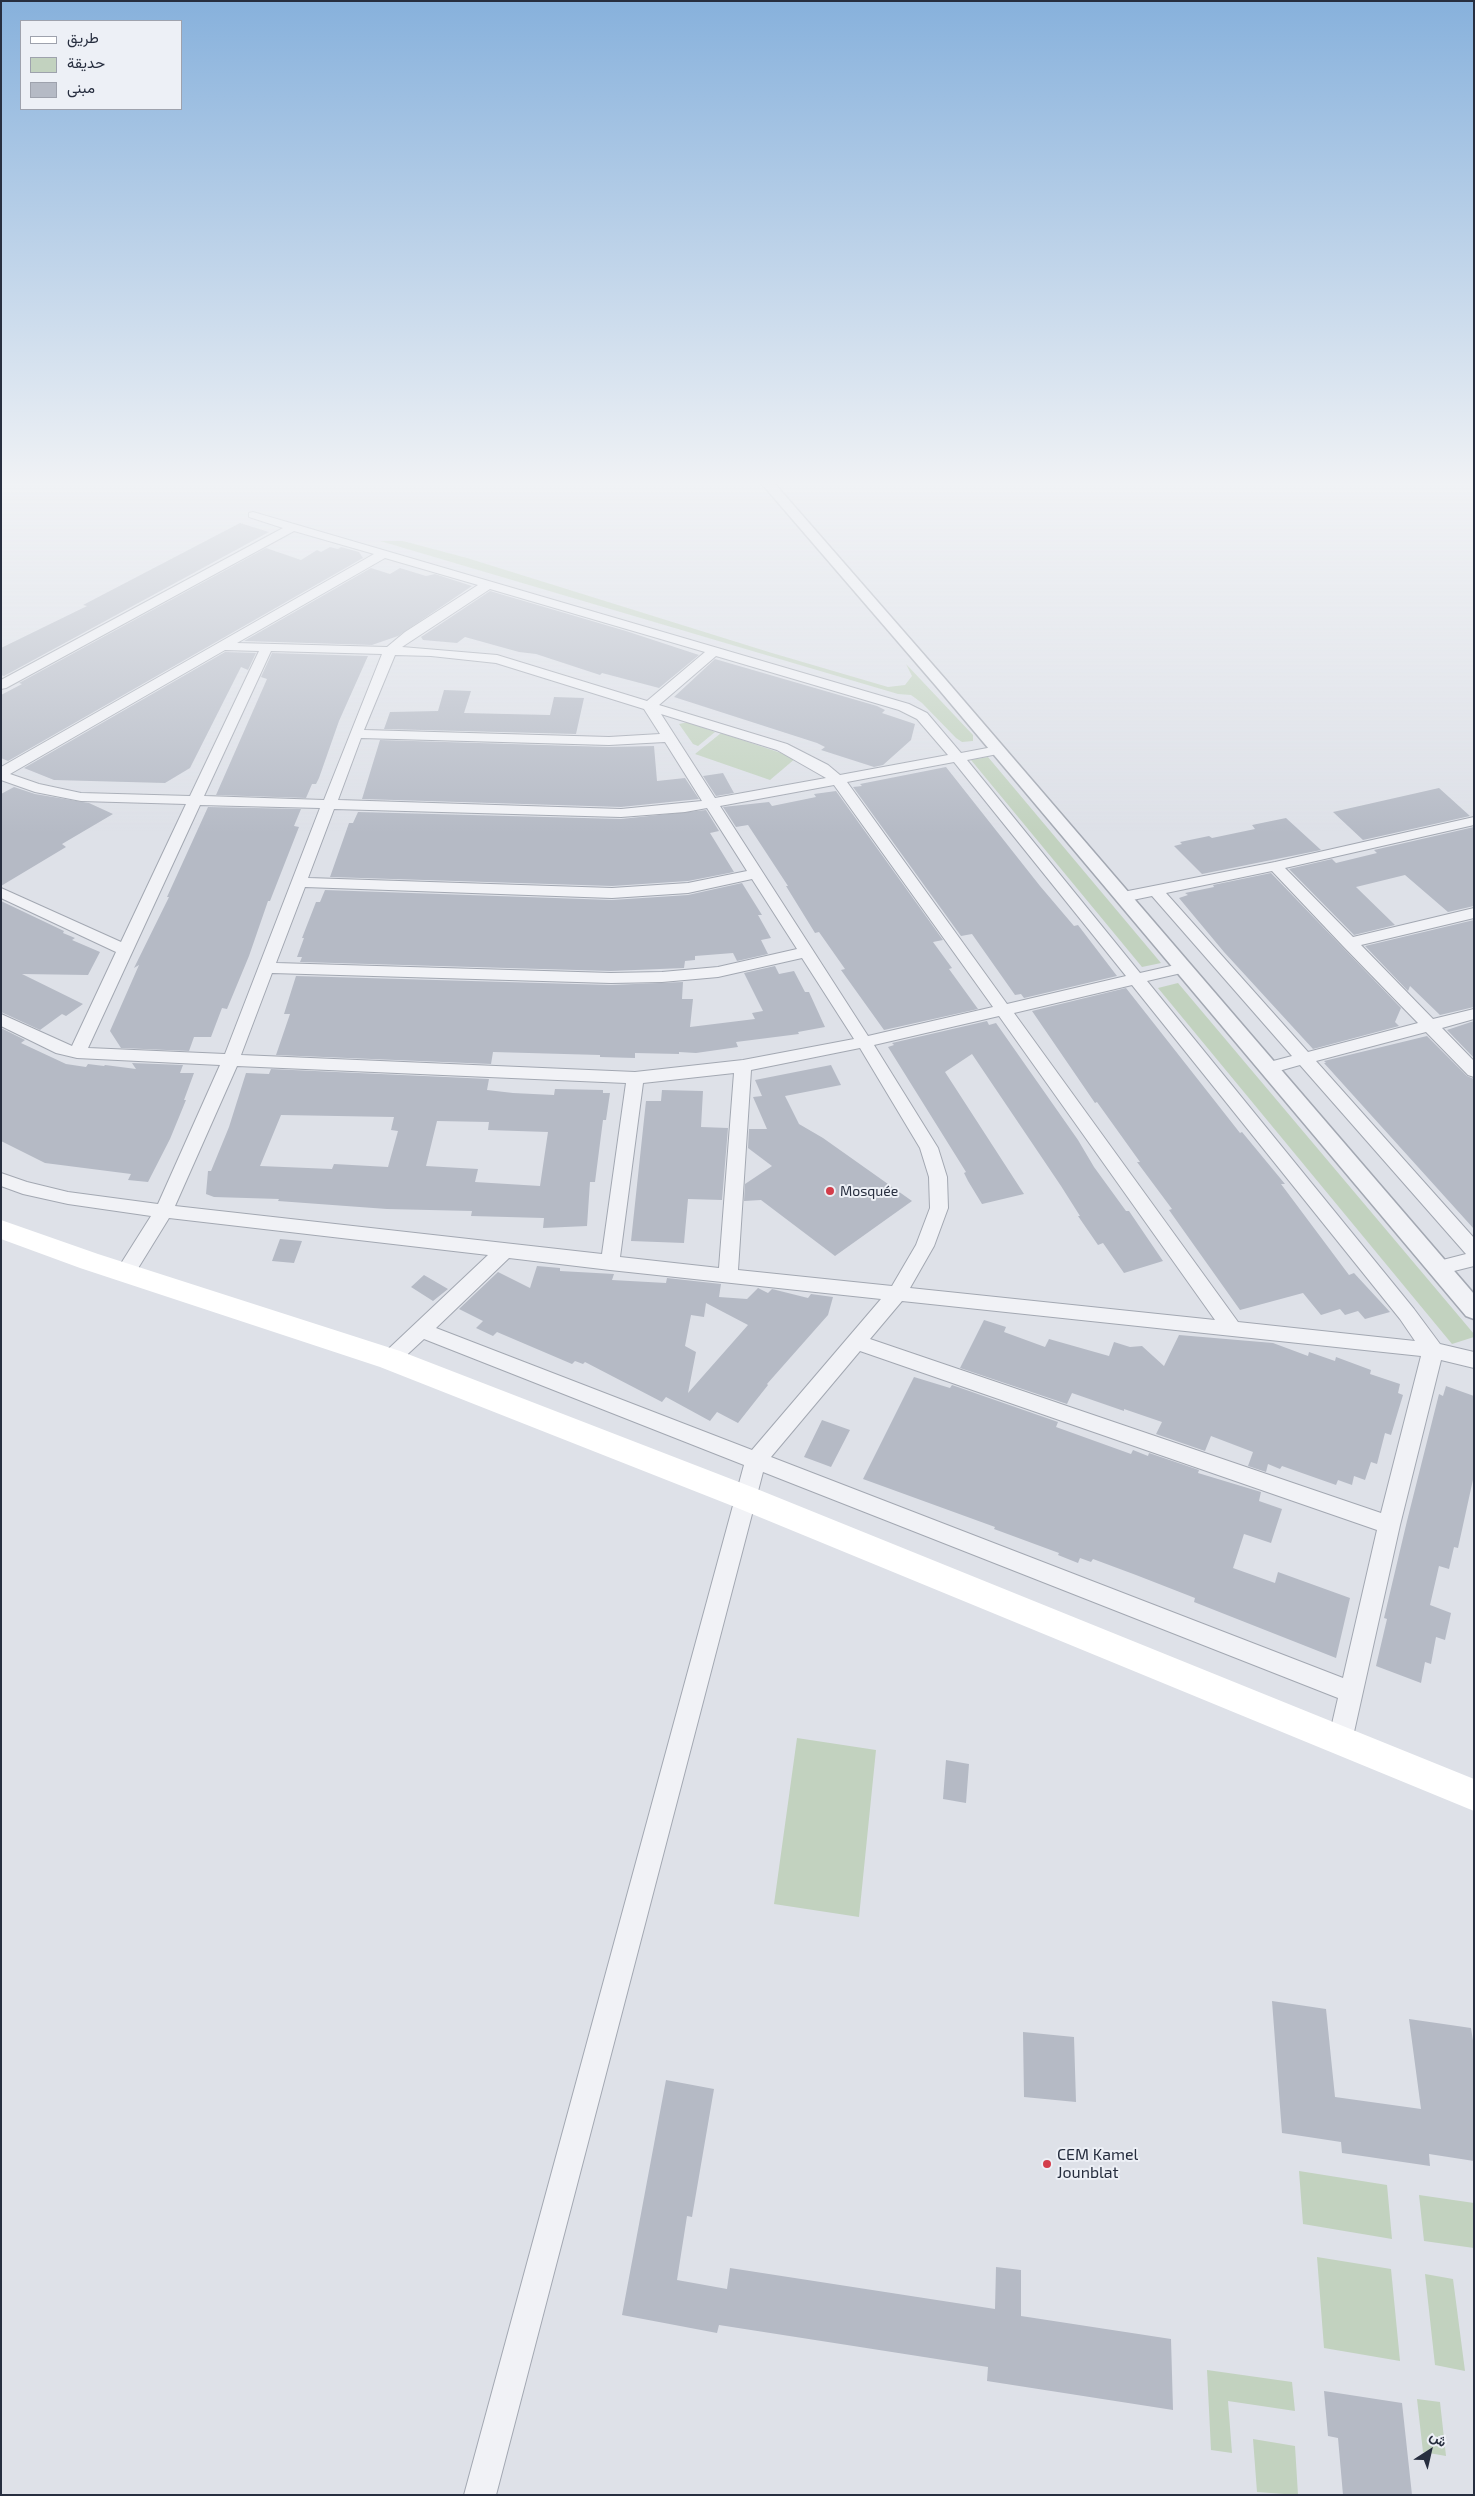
<!DOCTYPE html>
<html>
<head>
<meta charset="utf-8">
<style>
	body { margin:0 }
	#map { position:relative; width:1475px; height:2496px; overflow:hidden; background:#dee1e8; font-family:"Exo 2",Vazirmatn,sans-serif }
	canvas { display:block }
	.frame { position:absolute; inset:0; border:2px solid #272e3f; pointer-events:none }
	.legend { position:absolute; left:20px; top:20px; width:162px; height:90px; box-sizing:border-box; background:#edf0f6; border:1px solid #9ea2ad; margin:0; padding:6px 9px; list-style:none; font-size:15px; color:#272e3f }
	.legend li { display:flex; align-items:center; gap:10px; height:25px }
	.legend b { width:25px; border:1px solid #9ea2ad }
	.north { position:absolute; left:1405px; top:2426px; width:50px; height:50px; -webkit-text-stroke:4px #edf0f6; paint-order:stroke; rotate:35deg; font-size:14px; font-weight:700; line-height:20px; text-align:center; color:#272e3f }
	.north::after { content:''; display:block; margin:auto; width:18px; height:22px; background:#272e3f; clip-path:polygon(50% 0,100% 100%,50% 72%,0 100%) }
</style>
</head>
<body>
<div id="map">
<canvas width="1475" height="2496"></canvas>
<div class="frame"></div>
<ul class="legend">
<li><b style="height:6px;background:#fff"></b>طريق</li>
<li><b style="height:14px;background:#c2d2bf"></b>حديقة</li>
<li><b style="height:14px;background:#b5bac5"></b>مبنى</li>
</ul>
<div class="north">ش</div>
</div>
<script>
const g = document.querySelector('canvas').getContext('2d');
g.lineJoin = 'round';
function paint(path, color) { g.fillStyle = color; g.fill(path, 'evenodd'); }
const poly = rows => new Path2D(rows.map(r => 'M' + r).join(''));
function trace(path, color, width, dash) { g.strokeStyle = color; g.lineWidth = width; g.lineCap = dash ? 'butt' : 'round'; g.setLineDash(dash || []); g.stroke(path); }
function drawText(font, color, halo, rows, align = 'center') {
  g.font = font + ' "Exo 2",sans-serif'; g.lineWidth = 4; g.setLineDash([]); g.textBaseline = 'middle'; g.strokeStyle = halo; g.fillStyle = color; for (const [text, x, y, turn = 0] of rows) {
    g.save(); g.translate(x, y); g.rotate((+turn || 0) * Math.PI / 180); g.textAlign = isNaN(turn) ? turn : align; if (halo) g.strokeText(text, 0, 0); g.fillText(text, 0, 0); g.restore();
  }
}
paint(poly([
	[380,541,403,541,467,558,772,653,888,687,905,685,912,676,906,664,973,735,973,741,962,742,956,738,922,703,911,695,898,694],
	[688,722,715,732,698,746,693,744,679,724],
	[721,733,796,758,770,780,695,754],
	[988,757,1161,963,1142,967,971,760],
	[1178,983,1474,1334,1474,1337,1452,1344,1158,988],
	[797,1738,876,1750,859,1917,774,1904],
	[1299,2171,1387,2185,1392,2239,1303,2224],
	[1419,2195,1474,2203,1474,2248,1424,2241],
	[1317,2257,1391,2269,1400,2361,1324,2348],
	[1425,2274,1453,2279,1465,2371,1435,2365],
	[1207,2370,1292,2382,1295,2411,1228,2401,1232,2453,1211,2450],
	[1417,2399,1440,2402,1446,2456,1423,2452],
	[1253,2439,1295,2446,1298,2495,1257,2492]
]), '#c2d2bf');
paint(poly([
	[240,523,269,532,4,676,1,675,1,648,87,606,83,605],
	[330,547,338,549,341,547,359,552,363,558,8,761,1,758,1,695,22,684,19,683,266,548,301,560,317,550,321,552],
	[371,568,390,574,400,568,426,576,435,574,472,586,398,636,372,645,244,641],
	[490,591,626,631,699,655,659,688,602,673,600,675,536,654,519,652,465,637,457,643,423,640,421,637],
	[225,652,256,653,248,670,241,667,190,768,165,783,54,780,24,768],
	[272,653,368,656,339,721,319,778,316,784,312,784,306,798,216,795,267,679,261,677],
	[715,659,877,706,885,710,882,713,915,724,911,740,883,765,874,767,821,750,825,747,817,743,674,697],
	[444,690,471,691,464,713,550,715,554,697,584,698,576,734,384,729,390,712,438,711],
	[380,740,609,747,654,746,657,781,685,778,699,799,621,807,362,799],
	[946,767,1040,886,1074,926,1078,925,1117,976,1024,998,1021,994,1015,995,972,934,961,936,853,787,862,786,860,784],
	[723,773,734,793,716,796,703,776],
	[14,787,35,794,89,803,113,814,62,844,66,847,1,886,1,794],
	[1439,788,1470,816,1363,840,1333,812],
	[836,791,943,940,933,942,952,968,949,969,978,1009,884,1030,841,970,845,969,819,932,815,933,786,886,788,886,748,825,736,827,723,807,769,802,772,806,816,797,814,794],
	[208,807,301,809,294,826,299,827,270,901,268,901,249,956,227,1009,222,1008,211,1037,194,1037,189,1051,121,1048,110,1031,139,965,134,968,169,897,167,897],
	[706,810,719,831,710,833,734,872,688,881,612,886,330,877,349,823,353,823,358,812,621,819],
	[1286,818,1321,850,1202,874,1174,846,1182,844,1180,842,1209,836,1212,838,1255,829,1252,825],
	[1474,827,1474,906,1448,912,1405,875,1356,887,1395,925,1354,935,1289,869,1332,859,1336,863,1377,853,1374,850],
	[1271,873,1401,1008,1395,1022,1399,1026,1313,1049,1224,952,1179,898,1188,895,1185,893,1214,887,1213,885],
	[742,883,762,915,758,915,771,938,761,940,768,954,737,961,733,953,695,956,695,960,685,961,684,968,611,971,300,962,302,957,297,957,304,938,302,938,316,902,320,902,325,890,612,900,688,895],
	[1,901,64,931,63,933,75,938,72,940,100,952,88,975,22,974,83,1004,66,1016,62,1014,40,1030,1,1012],
	[1474,920,1474,1007,1440,1015,1410,986,1408,991,1365,946],
	[775,966,779,974,794,971,805,992,809,992,825,1027,798,1032,799,1034,736,1042,738,1047,696,1053,679,1052,679,1054,635,1053,635,1058,600,1057,600,1055,493,1052,491,1064,276,1055,290,1014,284,1014,296,976,611,985,683,982,682,999,693,999,690,1027,755,1019,752,1013,763,1011,744,973],
	[1126,988,1240,1133,1242,1132,1285,1184,1281,1184,1349,1275,1354,1273,1390,1312,1365,1319,1358,1311,1345,1315,1340,1309,1321,1315,1303,1293,1240,1310,1169,1210,1172,1209,1137,1162,1140,1162,1097,1102,1095,1103,1032,1011],
	[987,1021,989,1025,996,1023,1078,1140,1094,1167,1126,1211,1129,1211,1163,1261,1124,1273,1103,1243,1098,1245,1078,1216,1080,1216,1061,1186,972,1054,945,1072,1024,1194,982,1204,968,1181,964,1173,966,1172,888,1047,894,1045,892,1043],
	[1474,1021,1474,1058,1447,1030],
	[1,1028,25,1040,21,1043,66,1064,86,1067,88,1064,104,1066,105,1065,136,1069,132,1063,183,1065,180,1073,194,1073,184,1100,186,1100,170,1139,148,1182,128,1180,131,1174,45,1163,1,1141],
	[1427,1036,1467,1076,1474,1079,1474,1229,1324,1063,1326,1063,1324,1061],
	[831,1065,841,1085,785,1096,799,1124,823,1138,912,1201,835,1256,761,1200,744,1201,745,1184,772,1166,748,1148,749,1129,767,1129,753,1097,762,1096,755,1080],
	[271,1069,489,1079,487,1090,513,1093,554,1095,555,1089,603,1090,603,1093,610,1093,606,1120,603,1120,595,1182,590,1182,587,1226,543,1228,544,1218,471,1216,472,1211,387,1209,278,1201,279,1199,214,1197,206,1194,208,1171,211,1171,229,1127,246,1073,269,1074],
	[281,1115,394,1117,391,1130,398,1131,388,1167,334,1164,332,1169,260,1166],
	[437,1121,489,1122,488,1130,548,1132,540,1186,475,1182,478,1169,426,1166],
	[662,1090,703,1091,701,1127,728,1128,722,1200,688,1199,684,1243,631,1241,646,1101,661,1101],
	[280,1239,302,1241,294,1263,272,1261],
	[537,1266,560,1268,560,1271,614,1274,612,1280,666,1283,667,1278,721,1284,719,1297,747,1299,758,1288,768,1293,772,1289,808,1298,811,1294,833,1297,828,1315,767,1384,768,1385,738,1423,717,1412,710,1421,666,1397,662,1402,585,1362,583,1364,575,1361,572,1364,497,1332,493,1336,476,1328,483,1321,459,1309,498,1272,530,1288],
	[706,1303,748,1325,688,1393,696,1352,685,1346,691,1315,704,1317],
	[424,1275,448,1289,433,1301,411,1287],
	[984,1320,1006,1327,1004,1332,1045,1347,1049,1339,1109,1356,1114,1342,1130,1347,1142,1346,1164,1366,1179,1335,1273,1343,1308,1356,1309,1352,1335,1361,1336,1357,1371,1370,1370,1374,1400,1384,1398,1393,1403,1395,1391,1435,1385,1433,1377,1464,1371,1462,1365,1480,1354,1476,1352,1485,1338,1480,1336,1485,1282,1466,1280,1469,1268,1464,1266,1472,1248,1466,1253,1452,1211,1436,1205,1451,1156,1434,1162,1422,1124,1409,1124,1411,1072,1393,1067,1404,960,1368],
	[914,1377,950,1388,952,1385,1058,1422,1056,1427,1131,1454,1133,1450,1148,1456,1149,1453,1199,1470,1198,1473,1261,1492,1259,1501,1282,1509,1271,1543,1244,1534,1233,1568,1275,1583,1278,1572,1350,1598,1336,1658,1194,1602,1195,1598,1136,1575,1093,1559,1091,1562,1080,1558,1078,1563,1058,1555,1059,1553,994,1529,995,1527,863,1479],
	[1446,1386,1474,1396,1474,1475,1458,1548,1454,1547,1449,1569,1439,1566,1430,1605,1451,1613,1445,1640,1436,1637,1431,1664,1425,1662,1421,1683,1376,1666,1387,1619,1384,1618,1407,1521,1439,1394,1443,1396],
	[822,1420,850,1430,831,1467,804,1457],
	[946,1760,969,1764,966,1803,943,1799],
	[1272,2001,1326,2009,1335,2097,1421,2109,1409,2019,1471,2028,1474,2047,1474,2161,1429,2154,1430,2166,1342,2153,1341,2142,1282,2133],
	[1023,2032,1074,2037,1076,2102,1024,2097],
	[666,2080,714,2089,692,2217,687,2216,677,2280,727,2289,730,2268,995,2309,996,2267,1021,2270,1021,2316,1171,2339,1173,2410,987,2381,988,2367,719,2325,717,2333,622,2315],
	[1324,2391,1402,2403,1412,2495,1343,2495,1338,2438,1328,2436]
]), '#b5bac5');
const minor = poly([
	[253,512,909,704,927,713,961,753,998,746,1003,747,1005,750,1003,753,967,760,1140,973,1184,963,1190,965,1192,968,1190,971,1147,981,1414,1309,1440,1344,1474,1352,1474,1368,1441,1360,1400,1525,1352,1741,1348,1749,1340,1752,1332,1749,1328,1741,1338,1698,763,1472,496,2495,464,2495,744,1465,424,1339,397,1364,390,1367,383,1364,380,1359,383,1354,488,1255,169,1218,132,1278,125,1280,118,1278,115,1273,151,1216,68,1204,23,1194,1,1186,1,1173,27,1182,68,1192,158,1204,220,1065,77,1058,56,1053,1,1026,1,1014,72,1046,116,952,1,898,1,888,121,942,186,804,81,801,35,792,1,780,1,767,374,554,294,531,6,688,1,689,1,680,283,528,249,517,249,513,253,512],
	[385,558,478,585,405,632,387,647,237,643,385,558],
	[490,589,705,652,647,701,497,655,402,647,490,589],
	[225,650,259,651,190,796,81,793,39,784,10,774,225,650],
	[271,651,382,654,324,800,204,796,271,651],
	[395,655,431,656,496,663,644,709,660,734,609,737,364,730,395,655],
	[716,656,899,710,917,719,948,755,840,775,828,765,787,744,659,705,716,656],
	[661,714,777,750,826,778,715,798,661,714],
	[361,738,609,745,665,742,702,801,621,809,338,800,361,738],
	[954,762,1126,976,1007,1004,847,782,954,762],
	[834,785,993,1007,868,1036,720,806,834,785],
	[200,805,320,808,225,1054,88,1048,200,805],
	[707,808,747,871,688,883,612,888,308,878,334,809,621,817,685,812,707,808],
	[752,879,797,949,718,967,662,972,611,973,276,963,305,887,612,898,688,893,752,879],
	[802,958,854,1039,743,1060,635,1072,241,1055,272,973,611,983,662,982,718,977,802,958],
	[1132,985,1400,1319,1415,1341,1238,1322,1014,1013,1132,985],
	[999,1016,1215,1320,910,1288,934,1246,948,1208,947,1177,938,1148,874,1045,999,1016],
	[860,1048,920,1148,929,1177,930,1208,916,1245,892,1286,738,1270,751,1070,860,1048],
	[237,1066,626,1083,602,1254,175,1206,237,1066],
	[734,1073,719,1268,620,1257,643,1083,734,1073],
	[509,1258,610,1270,881,1299,752,1450,436,1328,509,1258],
	[902,1301,1421,1356,1381,1513,870,1339,902,1301],
	[860,1351,1377,1530,1343,1678,771,1457,860,1351],
	[1474,817,1474,825,1285,868,1353,937,1474,908,1474,918,1361,945,1433,1019,1474,1009,1474,1019,1442,1028,1474,1061,1474,1077,1468,1075,1426,1032,1316,1061,1474,1238,1474,1266,1438,1275,1431,1273,1429,1268,1431,1263,1466,1254,1300,1065,1268,1074,1262,1072,1260,1068,1262,1064,1292,1056,1152,896,1123,902,1115,897,1123,892,1275,862,1474,817],
	[1272,871,1343,946,1418,1023,1308,1052,1166,893,1272,871]
]);
const tertiary = poly([
	[762,484,775,484,946,680,1474,1294,1474,1319,1466,1316,936,686,762,484]
]);
trace(minor, '#a3a8b2', 2);
trace(tertiary, '#a3a8b2', 3);
paint(minor, '#f1f2f6');
paint(tertiary, '#f1f2f6');
paint(poly([
	[1,1220,98,1254,400,1351,757,1489,1474,1779,1474,1811,735,1507,380,1367,80,1268,1,1239,1,1220]
]), '#fff');
const sky = g.createLinearGradient(0, 0, 0, 834);
sky.addColorStop(0, '#87b1dc');
sky.addColorStop(0.58, '#f0f2f5');
sky.addColorStop(1, '#f0f2f500');
g.fillStyle = sky;
g.fillRect(0, 0, 1475, 834);
for (const [x, y, r, color] of [
	[830,1191,5,"#d33d4a"],
	[1047,2164,5,"#d33d4a"]
]) { const dot = new Path2D(); dot.arc(x, y, r, 0, 2 * Math.PI); g.fillStyle = color; g.fill(dot); trace(dot, '#edf0f6', 2); }
drawText('14px', '#272e3f', '#edf0f6', [
	["Mosquée",840,1191]
], 'left');
drawText('16px', '#272e3f', '#edf0f6', [
	["CEM Kamel",1057,2155],
	["Jounblat",1057,2173]
], 'left');
</script>
</body>
</html>
